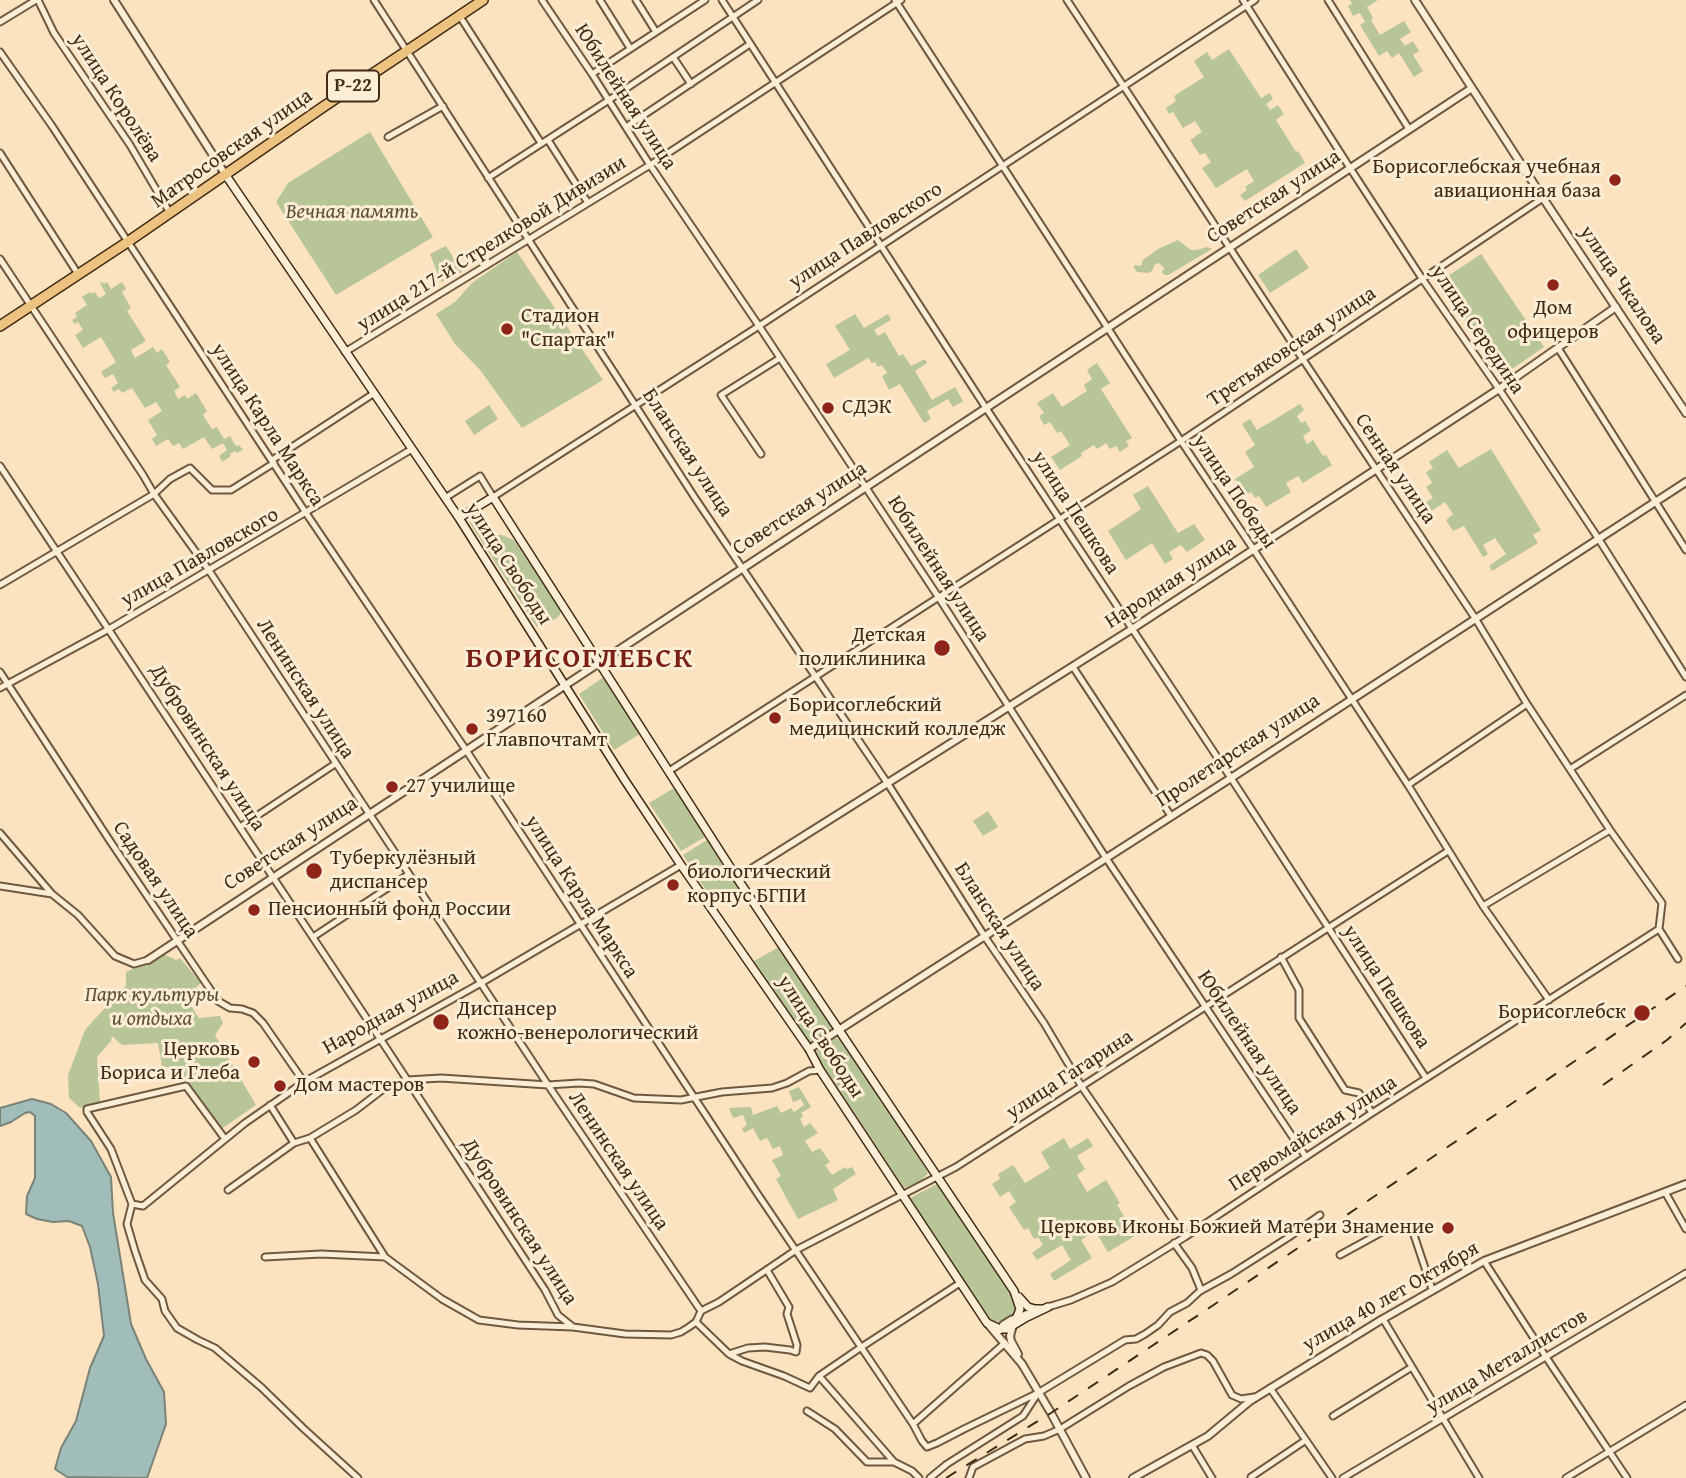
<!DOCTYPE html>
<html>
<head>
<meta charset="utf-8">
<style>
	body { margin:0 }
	canvas { display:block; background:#fbe3c0 }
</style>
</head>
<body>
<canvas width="1686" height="1478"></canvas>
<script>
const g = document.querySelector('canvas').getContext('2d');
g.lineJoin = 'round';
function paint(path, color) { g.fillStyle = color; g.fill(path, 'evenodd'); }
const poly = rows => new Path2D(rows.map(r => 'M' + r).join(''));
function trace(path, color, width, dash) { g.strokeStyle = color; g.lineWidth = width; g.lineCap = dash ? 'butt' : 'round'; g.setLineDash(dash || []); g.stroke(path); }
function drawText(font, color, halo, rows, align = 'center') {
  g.font = font + ' "Gentium Book Plus",serif'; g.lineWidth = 6; g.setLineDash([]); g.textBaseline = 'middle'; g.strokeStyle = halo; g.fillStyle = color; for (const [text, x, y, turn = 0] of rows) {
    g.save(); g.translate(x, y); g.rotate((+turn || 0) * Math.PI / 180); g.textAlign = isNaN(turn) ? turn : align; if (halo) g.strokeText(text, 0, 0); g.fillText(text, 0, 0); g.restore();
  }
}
paint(poly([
	[1350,0,1378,0,1367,7,1373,18,1371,20,1380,35,1404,21,1411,32,1400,39,1405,46,1413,41,1419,51,1413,55,1423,71,1414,77,1399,53,1392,58,1387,51,1379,56,1360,25,1365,22,1360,13,1353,16,1348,6,1352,4],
	[1229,49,1261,98,1270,93,1273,99,1266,104,1270,110,1278,105,1284,114,1276,120,1296,152,1298,151,1305,163,1245,201,1240,195,1247,190,1245,187,1254,181,1247,169,1216,188,1202,168,1211,162,1205,153,1200,155,1190,140,1202,132,1195,121,1183,128,1173,112,1169,114,1166,108,1176,101,1174,96,1204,77,1194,61,1207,52,1212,60],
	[370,132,433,237,336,295,276,202,288,183],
	[1178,240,1191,250,1197,250,1207,247,1212,249,1168,275,1165,275,1162,273,1162,271,1165,269,1159,263,1155,264,1152,271,1148,273,1137,272,1134,268,1134,265,1141,266,1143,260,1158,249],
	[446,246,462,272,441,282,430,254],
	[1296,249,1309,268,1270,293,1258,275],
	[517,252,603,380,522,428,480,370,455,344,436,314,455,302,473,282],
	[1481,254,1544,347,1502,376,1439,282],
	[102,282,104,284,107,282,111,289,122,282,126,289,122,292,131,308,127,311,146,341,131,350,135,358,153,347,157,353,162,349,170,362,166,365,180,387,174,391,178,399,185,395,187,399,196,393,207,411,203,415,212,429,217,427,224,439,230,436,236,446,239,445,243,450,237,453,235,451,230,454,231,456,222,462,219,456,227,450,223,443,212,449,204,437,183,449,179,443,173,446,168,439,156,446,152,439,157,435,148,420,162,411,156,402,145,408,132,388,122,393,119,389,114,392,111,388,118,383,113,374,105,378,101,372,116,362,101,337,83,348,75,335,83,330,78,322,75,324,72,320,77,317,75,313,87,305,82,297,90,292,91,294,95,292,99,298,106,294,100,283],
	[855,314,864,328,888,314,891,320,874,330,878,336,885,332,899,356,903,354,911,366,925,359,927,363,915,371,932,400,955,387,963,401,953,407,948,399,927,411,931,419,924,423,900,384,889,390,882,376,887,373,882,365,878,367,875,362,872,363,868,358,834,378,826,364,850,350,835,326],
	[1097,363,1110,383,1101,389,1132,438,1126,441,1129,446,1120,452,1116,446,1110,449,1106,443,1097,449,1094,445,1081,453,1082,456,1060,470,1051,457,1070,445,1061,431,1057,433,1050,422,1044,425,1039,416,1044,413,1037,403,1053,393,1062,407,1087,391,1084,385,1092,379,1087,370],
	[1300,404,1304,410,1297,416,1301,423,1305,421,1311,430,1303,436,1307,444,1313,440,1323,456,1326,455,1332,465,1303,483,1298,476,1286,483,1291,492,1266,507,1259,496,1255,498,1251,492,1245,495,1235,479,1254,467,1245,452,1255,445,1242,424,1250,419,1257,430],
	[489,405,498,419,474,435,465,421],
	[1491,449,1541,530,1533,535,1538,543,1492,571,1489,566,1506,554,1495,538,1483,545,1488,554,1483,557,1464,526,1453,531,1446,520,1453,514,1445,502,1431,511,1426,502,1433,498,1426,487,1432,483,1426,472,1433,468,1429,462,1447,450,1459,468],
	[1148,486,1178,533,1194,524,1205,540,1187,552,1181,545,1169,552,1173,559,1165,564,1152,543,1126,560,1108,531,1141,509,1133,495],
	[470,521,484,538,491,535,502,535,514,540,561,609,560,615,554,620,548,619,537,627,469,522],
	[604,677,640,734,614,750,579,694],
	[674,788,705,837,681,851,649,803],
	[988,811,998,827,983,836,973,821],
	[707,840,739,889,715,904,683,855],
	[779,947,831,1025,831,1029,826,1033,811,1043,807,1041,754,961],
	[163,954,176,960,180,958,201,983,185,997,199,1018,220,1016,223,1023,215,1035,256,1105,220,1130,176,1069,162,1066,158,1043,122,1045,112,1036,111,1041,97,1057,100,1103,80,1108,69,1098,68,1075,85,1030,112,1000,116,1002,126,985,126,972],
	[837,1038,843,1042,921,1161,928,1173,920,1182,904,1188,818,1058,816,1052,818,1048,829,1040],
	[799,1087,811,1107,801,1113,803,1116,800,1119,804,1127,810,1123,818,1133,805,1141,812,1152,820,1148,830,1162,825,1165,832,1175,845,1167,847,1169,852,1167,856,1174,833,1189,838,1200,798,1219,776,1179,781,1176,772,1160,783,1155,780,1146,773,1149,767,1138,760,1141,753,1128,744,1133,742,1128,747,1125,743,1115,733,1118,729,1108,751,1107,753,1115,777,1106,781,1113,791,1108,794,1112,804,1105,801,1099,793,1102,789,1091],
	[1064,1138,1070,1149,1088,1138,1093,1146,1077,1156,1085,1169,1077,1175,1087,1192,1106,1180,1120,1203,1117,1205,1129,1224,1138,1219,1145,1230,1108,1252,1095,1231,1081,1240,1092,1258,1054,1281,1050,1274,1071,1260,1062,1245,1037,1260,1032,1253,1043,1245,1038,1237,1034,1239,1028,1228,1024,1230,1009,1207,1016,1202,1009,1191,1000,1197,992,1184,1000,1179,998,1174,1013,1165,1025,1183,1050,1168,1041,1152],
	[937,1184,1016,1300,1017,1312,1006,1319,997,1322,991,1320,908,1199]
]), '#b8c597');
const water = poly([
	[32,1099,51,1104,66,1113,91,1141,111,1177,113,1213,131,1324,146,1359,164,1392,166,1424,147,1478,67,1477,55,1469,61,1448,76,1421,90,1368,104,1336,98,1284,90,1247,82,1226,69,1221,53,1222,37,1219,26,1214,27,1196,35,1178,35,1116,30,1112,25,1113,11,1122,0,1126,0,1108,32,1099]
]);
paint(water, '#a1bdba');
trace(water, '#7a8378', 2);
const minor = poly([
	[38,0,54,33,130,145,170,213],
	[374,0,695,498,888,784,985,937,1044,1023,1082,1087,1185,1237],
	[542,0,592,74,650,165,759,326,939,598,1106,858,1306,1157],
	[600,0,630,48],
	[636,0,656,32],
	[722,0,986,408,1231,778,1426,1078],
	[895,0,1181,441,1254,550,1408,785,1483,906,1549,1000],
	[1067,0,1302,358,1475,618,1527,704,1610,830,1662,903,1659,929,1678,959],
	[1243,0,1350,168,1423,280,1499,389,1598,538,1686,677],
	[1328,0,1409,129],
	[459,15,541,143],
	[0,22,36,0],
	[0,52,52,126,306,513,466,750,757,1193,913,1424,922,1441,927,1447,937,1443,964,1429,1038,1393],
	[673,57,691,84],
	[592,74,705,0],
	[626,127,750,44],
	[388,137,443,106],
	[548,140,588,203],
	[0,153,78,274],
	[488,178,609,100,758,0],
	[0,259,143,475,154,494,208,569,548,1085,701,1311],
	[1558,348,1686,550],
	[345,352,650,165,901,0],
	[761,454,721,395,780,358],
	[272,460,373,394],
	[0,466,381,1040,545,1290,558,1315,573,1327],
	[445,498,480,476,493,497,759,326,1255,0],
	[0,585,154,494,170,479,190,468,212,490,231,490,274,463],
	[1073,667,1171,816],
	[0,672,110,841,218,1001,230,1008,242,1009,253,1013,263,1023,304,1082],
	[0,688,109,629,412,449],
	[1570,769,1686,695],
	[669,771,1181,441,1543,198],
	[1408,785,1527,704],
	[240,827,335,764],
	[0,833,52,894,78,915,115,956,134,964,148,960],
	[0,886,52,894],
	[1483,906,1610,830],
	[313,937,409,874],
	[1281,957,1299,990,1299,1018,1345,1090,1359,1093,1372,1113],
	[270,1105,294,1143],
	[310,1138,385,1257,442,1299,479,1320,518,1325,573,1327,625,1334,671,1335,681,1332,689,1327,696,1322,701,1311],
	[225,1139,186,1086,87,1109,87,1112,111,1149,132,1204,127,1224,135,1251,145,1280,162,1299,165,1311,177,1328,198,1340,215,1348,262,1388,303,1428,358,1478],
	[228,1190,294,1143,310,1138,356,1110,386,1087,407,1080,441,1078,548,1085,579,1083,594,1084,634,1098,681,1100,722,1092,772,1088,787,1083,809,1071,820,1070],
	[1665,1192,1686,1229],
	[132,1204,143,1206,245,1123,304,1082,481,983,681,865],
	[1174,1243,1192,1268,1201,1290],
	[1340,1255,1393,1226,1411,1226,1432,1289],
	[265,1257,321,1254,385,1257],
	[1484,1261,1546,1357,1627,1478],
	[1048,1307,1071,1300,1112,1282,1185,1237,1372,1113,1659,929],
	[701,1311,719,1302,796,1250,956,1167,1448,851],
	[1383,1319,1479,1478],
	[696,1322,729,1354,748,1348,765,1347,790,1350,796,1352,797,1345,787,1314,789,1307,767,1270],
	[729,1354,742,1361,784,1376,810,1388,819,1376,860,1348,960,1283],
	[819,1376,894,1462],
	[1270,1388,1332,1478],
	[807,1411,835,1429,867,1462,894,1462,912,1471,919,1478],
	[1333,1416,1412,1367],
	[913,1424,1005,1343],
	[1192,1445,1212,1478],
	[1251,1477,1306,1440],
	[930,1478,947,1464,1023,1416,1038,1393,1125,1340,1136,1339,1145,1334,1158,1325,1170,1312,1187,1303,1200,1291,1231,1274,1289,1237,1320,1215],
	[969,1478,973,1467,1025,1439,1044,1436,1060,1429,1129,1386,1164,1367,1201,1353,1207,1355,1213,1361,1232,1395,1241,1399,1254,1397],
	[1343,1478,1686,1273],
	[1566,1478,1686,1405]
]);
const tertiary = poly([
	[114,0,225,174],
	[1415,0,1543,198,1686,413],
	[737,878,1132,629,1499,389,1616,307],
	[148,960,1472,88],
	[809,1049,1231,778,1686,482],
	[988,1324,1022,1364,1051,1413,1086,1478],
	[1013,1325,1010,1336,1011,1341,1018,1354],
	[1000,1330,1003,1325,1011,1320,1035,1311],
	[1133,1478,1208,1436,1250,1401,1381,1320,1484,1261,1686,1184]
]);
const secondary = poly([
	[225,174,459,518,624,779,681,865,809,1049,820,1070,987,1323,1000,1329,1007,1329,1027,1317,1048,1307],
	[459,518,493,497,737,878,1014,1291,1020,1309,1014,1324],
	[1019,1297,1028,1307,1035,1309,1041,1309]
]);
const trunk = poly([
	[0,326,129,241,323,107,483,0]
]);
trace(minor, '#6e5940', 9);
trace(tertiary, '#6e5940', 10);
trace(secondary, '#3f2b16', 10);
trace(trunk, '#3f2b16', 12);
trace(minor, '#fcedd6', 5);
trace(tertiary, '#fcedd6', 6);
trace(secondary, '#fcedd6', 7);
trace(trunk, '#eec280', 9);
trace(poly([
	[1603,1085,1667,1040,1686,1023],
	[946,1478,1051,1413,1212,1306,1686,986]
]), '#3f2b16', 2, [12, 12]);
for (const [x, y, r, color] of [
	[1615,180,7,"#8f2418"],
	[1553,285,7,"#8f2418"],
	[507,329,7,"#8f2418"],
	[828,408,7,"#8f2418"],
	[942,648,9,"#8f2418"],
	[775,718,7,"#8f2418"],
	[472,729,7,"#8f2418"],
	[392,787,7,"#8f2418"],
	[314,871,9,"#8f2418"],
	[673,885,7,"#8f2418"],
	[254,910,7,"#8f2418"],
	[1642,1013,9,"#8f2418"],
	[441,1022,9,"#8f2418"],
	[254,1062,7,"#8f2418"],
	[280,1086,7,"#8f2418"],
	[1448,1228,7,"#8f2418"]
]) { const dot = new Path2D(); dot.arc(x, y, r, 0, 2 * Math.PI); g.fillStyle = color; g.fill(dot); trace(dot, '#fcedd6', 2.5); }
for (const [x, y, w] of [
	[353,86,52]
]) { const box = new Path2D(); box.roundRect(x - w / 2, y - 15.5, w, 31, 5); g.fillStyle = '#fcedd6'; g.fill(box); trace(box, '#3f2b16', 2); }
drawText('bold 19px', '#3f2b16', null, [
	["Р-22",353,86]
]);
drawText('21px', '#3f2b16', '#fcedd6', [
	["Юбилейная улица",625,97,57],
	["улица Королёва",116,98,57],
	["Матросовская улица",232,149,-35],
	["Советская улица",1274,197,-33],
	["улица Павловского",866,236,-33],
	["улица 217-й Стрелковой Дивизии",492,244,-32],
	["улица Чкалова",1622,285,56],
	["улица Середина",1477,330,56],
	["Третьяковская улица",1292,347,-34],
	["улица Карла Маркса",267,425,57],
	["Бланская улица",687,453,57],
	["Сенная улица",1395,469,56],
	["улица Победы",1234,492,56],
	["Советская улица",800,509,-33],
	["улица Пешкова",1075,513,57],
	["улица Павловского",200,558,-30],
	["улица Свободы",508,564,57],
	["Юбилейная улица",938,569,57],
	["Народная улица",1171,583,-33],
	["Ленинская улица",305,689,57],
	["Дубровинская улица",207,748,57],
	["Пролетарская улица",1238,751,-33],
	["Советская улица",291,844,-33],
	["Садовая улица",155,880,56],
	["улица Карла Маркса",581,897,57],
	["Бланская улица",999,927,57],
	["улица Пешкова",1386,987,57],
	["Народная улица",391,1013,-29],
	["улица Свободы",820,1037,57],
	["Юбилейная улица",1249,1043,56],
	["улица Гагарина",1070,1075,-33],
	["Первомайская улица",1313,1134,-33],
	["Ленинская улица",618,1161,56],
	["Дубровинская улица",519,1222,57],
	["улица 40 лет Октября",1391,1297,-30],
	["улица Металлистов",1507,1362,-31]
]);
drawText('21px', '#3f2b16', '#fcedd6', [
	["Борисоглебская учебная",1601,168,"right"],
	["авиационная база",1601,192,"right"],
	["Дом",1553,309,"center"],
	["офицеров",1553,333,"center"],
	["Стадион",521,317],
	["\"Спартак\"",521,341],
	["СДЭК",842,408],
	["Детская",926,636,"right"],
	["поликлиника",926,660,"right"],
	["Борисоглебский",789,706],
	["медицинский колледж",789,730],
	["397160",486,717],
	["Главпочтамт",486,741],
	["27 училище",406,787],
	["Туберкулёзный",330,859],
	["диспансер",330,883],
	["биологический",687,873],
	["корпус БГПИ",687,897],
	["Пенсионный фонд России",268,910],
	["Диспансер",457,1010],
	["кожно-венерологический",457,1034],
	["Борисоглебск",1626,1013,"right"],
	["Церковь",240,1050,"right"],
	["Бориса и Глеба",240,1074,"right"],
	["Дом мастеров",294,1086],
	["Церковь Иконы Божией Матери Знамение",1434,1228,"right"]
], 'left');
drawText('italic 21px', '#5d5236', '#fcedd6', [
	["Вечная память",352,213],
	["Парк культуры",152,996],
	["и отдыха",152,1020]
]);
g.letterSpacing = '2px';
drawText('bold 28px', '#7a1f14', '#fcedd6', [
	["БОРИСОГЛЕБСК",580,660]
]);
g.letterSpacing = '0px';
</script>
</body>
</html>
